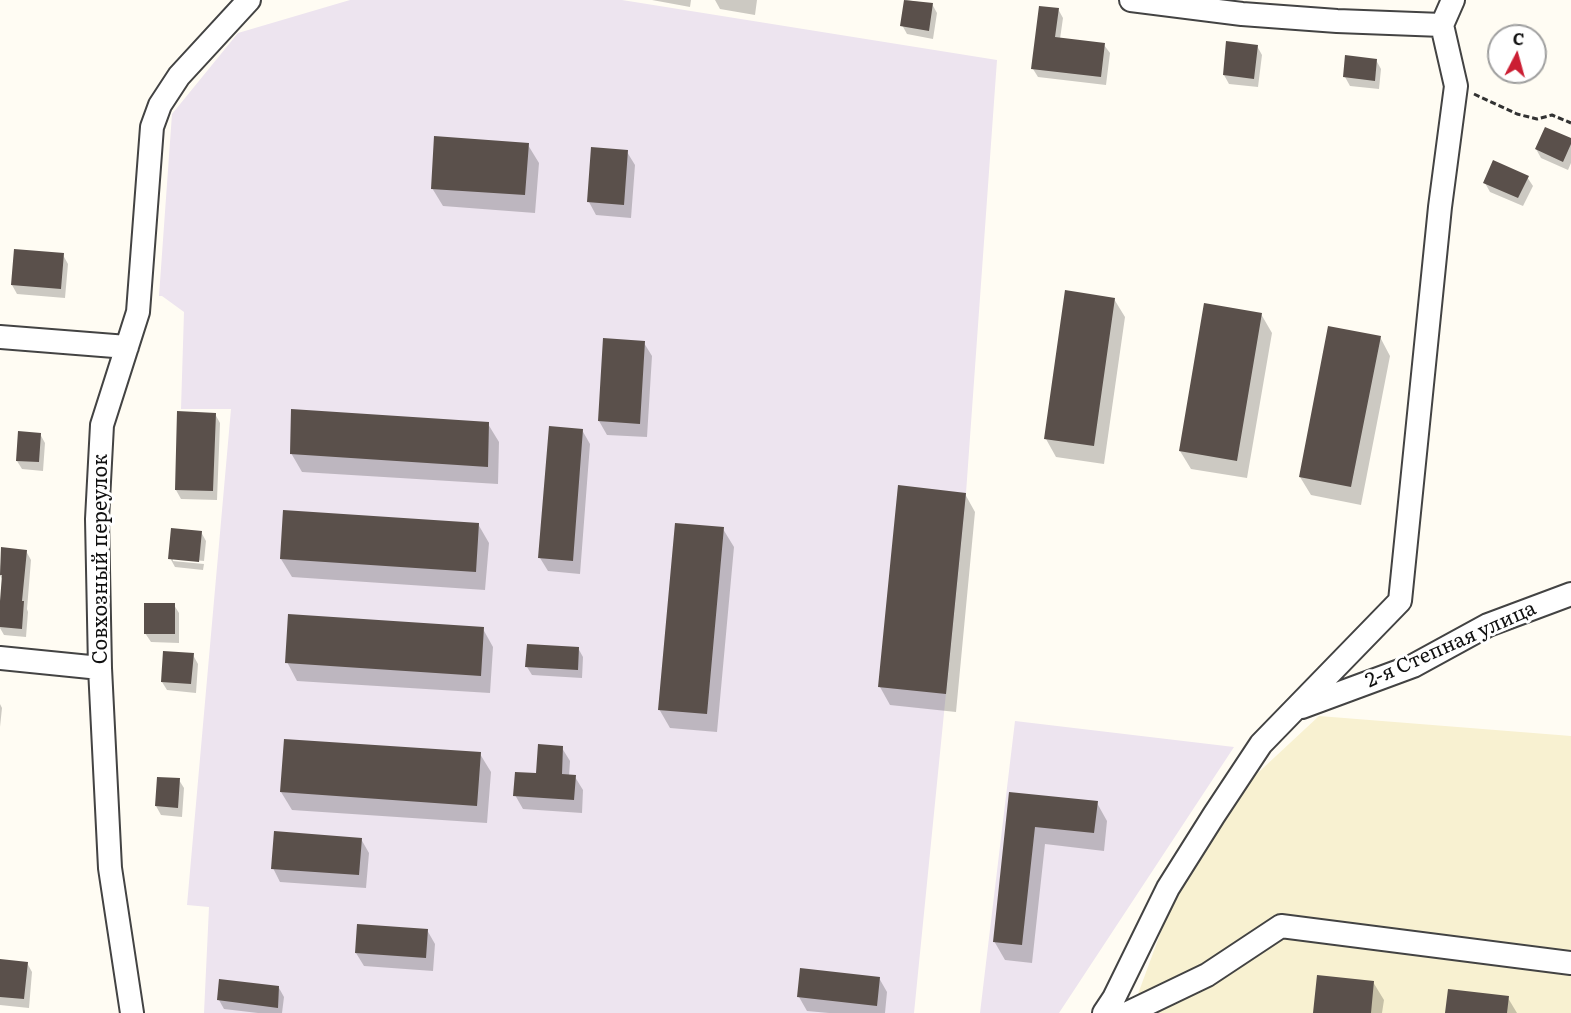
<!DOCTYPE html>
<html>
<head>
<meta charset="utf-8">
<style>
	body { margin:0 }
	#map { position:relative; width:1571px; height:1013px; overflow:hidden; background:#fffcf3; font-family:Literata,serif }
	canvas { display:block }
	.north { position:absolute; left:1487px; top:24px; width:60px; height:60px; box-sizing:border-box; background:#fff; border:2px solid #9f9f9f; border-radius:50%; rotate:6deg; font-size:16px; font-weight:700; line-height:24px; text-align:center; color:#101010 }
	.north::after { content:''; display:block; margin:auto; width:21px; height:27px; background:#cb1e33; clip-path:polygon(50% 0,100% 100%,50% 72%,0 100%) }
</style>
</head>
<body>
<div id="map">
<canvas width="1571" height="1013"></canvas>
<div class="north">С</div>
</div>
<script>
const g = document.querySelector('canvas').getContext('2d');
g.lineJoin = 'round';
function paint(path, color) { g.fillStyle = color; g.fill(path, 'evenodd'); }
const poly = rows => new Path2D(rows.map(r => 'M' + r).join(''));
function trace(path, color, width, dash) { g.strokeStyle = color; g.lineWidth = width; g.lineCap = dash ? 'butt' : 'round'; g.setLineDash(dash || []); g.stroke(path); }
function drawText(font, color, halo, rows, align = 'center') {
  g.font = font + ' Literata,serif'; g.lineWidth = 6; g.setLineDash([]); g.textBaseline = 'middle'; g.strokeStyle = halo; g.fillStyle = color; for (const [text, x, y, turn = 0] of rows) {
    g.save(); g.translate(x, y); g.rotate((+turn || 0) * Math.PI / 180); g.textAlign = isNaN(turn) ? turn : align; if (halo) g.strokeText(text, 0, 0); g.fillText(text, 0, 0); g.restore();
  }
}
paint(poly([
	[350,0,622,0,997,60,966,493,914,1013,204,1013,209,907,187,905,231,409,181,409,184,312,162,296,159,296,172,114,238,33],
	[1015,721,1234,747,1059,1013,980,1013]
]), '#ede4ef');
paint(poly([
	[1319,716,1571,736,1571,1013,1131,1013,1170,907,1247,783]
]), '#f8f1d1');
paint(poly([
	[652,0,691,0,690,7],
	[715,0,757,0,755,15,720,9],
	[906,0,932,4,937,13,933,39,907,34,902,25],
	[1058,9,1063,18,1060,39,1104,45,1110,53,1106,85,1038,77,1033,69],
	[1257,46,1262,55,1258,87,1229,84,1224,75],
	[1376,60,1381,69,1379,89,1350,86,1345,77],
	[1571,140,1571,163,1568,170,1541,158,1536,149],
	[528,145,539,163,535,213,443,206,432,188],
	[627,152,635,165,631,218,596,215,589,202],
	[1527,177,1533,186,1523,206,1490,192,1485,183],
	[63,255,68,264,65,298,17,294,12,285],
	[1114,299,1125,317,1104,464,1056,457,1046,439],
	[1261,314,1272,333,1247,478,1191,469,1180,451],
	[1380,337,1390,356,1361,505,1311,495,1300,477],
	[644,343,652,356,647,437,607,435,599,421],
	[215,414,220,423,217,500,181,499,176,490],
	[488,424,499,442,498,484,302,472,291,453],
	[582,430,590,444,580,574,548,571,540,558],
	[40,434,45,443,43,471,22,469,17,461],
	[965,494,975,512,956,712,890,705,880,687],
	[478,524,489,543,485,590,292,577,281,559],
	[723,529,734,547,717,732,670,728,659,709],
	[201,532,206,541,204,561,173,558,173,561,204,564,203,570,175,567,170,558],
	[2,549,26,551,31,560,27,609,28,612,26,637,4,635,0,628,3,581,0,575],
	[174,605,179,613,179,643,151,642,145,633],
	[483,629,493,647,490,693,297,681,287,662],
	[578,648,583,657,582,678,532,675,527,667],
	[193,655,198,664,196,693,167,690,162,682],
	[0,704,2,708,0,727],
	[562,748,570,761,569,776,575,777,583,790,582,813,523,809,515,795,538,775],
	[480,754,491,772,487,823,292,810,281,792],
	[179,780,184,788,182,817,161,815,156,806],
	[1010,793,1097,803,1107,821,1104,851,1045,844,1032,963,1005,960,994,941],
	[361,839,369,853,366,888,280,882,273,868],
	[427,930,435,944,433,971,364,966,356,953],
	[0,961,27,963,32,972,29,1008,0,1005],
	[879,978,887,992,885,1013,829,1013,807,1011,799,997],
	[1373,982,1384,1000,1382,1013,1315,1013],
	[279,988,284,997,282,1013,258,1013,224,1009,219,1000],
	[1508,998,1517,1013,1446,1013]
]), '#0003');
paint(poly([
	[904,0,933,3,929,31,900,26],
	[1039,6,1059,8,1055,37,1105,43,1101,77,1031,69],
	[1226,41,1258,45,1254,79,1223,75],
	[1345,55,1377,59,1375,81,1343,77],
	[1545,127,1571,138,1571,144,1563,162,1535,149],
	[434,136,529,143,525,195,431,189],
	[591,147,628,150,624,205,587,202],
	[1493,160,1529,176,1518,198,1483,183],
	[14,249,64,253,61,289,11,285],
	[1065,290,1115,298,1094,446,1044,439],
	[1204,303,1262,313,1237,461,1179,451],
	[1328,326,1381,336,1351,487,1299,477],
	[603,338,645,341,640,424,598,421],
	[291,409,489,422,488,467,290,454],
	[177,411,216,413,213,491,175,490],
	[549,426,583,429,573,561,538,558],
	[18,431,41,433,39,462,16,461],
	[898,485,966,493,946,694,878,687],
	[283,510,479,523,476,572,280,559],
	[675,523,724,527,707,714,658,710],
	[171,528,202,531,199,562,168,559],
	[1,547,27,550,22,601,24,601,22,629,0,627,0,601,2,575,0,575],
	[144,603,175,603,175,634,144,634],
	[288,614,484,627,481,676,285,663],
	[527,644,579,647,578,670,525,667],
	[163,651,194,653,191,684,161,682],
	[284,739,481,752,477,806,280,792],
	[538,744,563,746,562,774,576,775,574,800,513,796,515,772,536,773],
	[157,777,180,778,178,808,155,806],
	[1009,792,1098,801,1094,833,1035,827,1022,945,993,942],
	[274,831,362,838,359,875,271,869],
	[357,924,428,929,426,958,355,953],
	[0,959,28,962,24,999,0,997],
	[800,968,880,977,877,1006,797,997],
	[1317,975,1374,981,1371,1013,1313,1013],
	[219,979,279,986,278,1008,217,1000],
	[1448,989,1509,996,1507,1013,1445,1013]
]), '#5a504b');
const minor = poly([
	[1131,0,1242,14,1337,21,1442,25],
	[0,337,127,347],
	[0,658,100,668],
	[1302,707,1413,666,1488,625,1571,594],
	[132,1013,110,868,100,668,97,519,102,425,138,312,152,127,160,105,179,76,249,0],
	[1104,1013,1114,998,1168,888,1214,815,1261,744,1400,601,1440,207,1456,86,1442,25,1453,0],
	[1128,1013,1207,975,1281,926,1571,963]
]);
trace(minor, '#434343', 26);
trace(poly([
	[1474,94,1517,114,1537,119,1552,115,1571,123]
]), '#323232', 3, [6, 3]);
trace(minor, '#fff', 22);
drawText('20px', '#101010', '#fff', [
	["Совхозный переулок",101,559,-90],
	["2-я Степная улица",1451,645,-24]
]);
</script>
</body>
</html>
